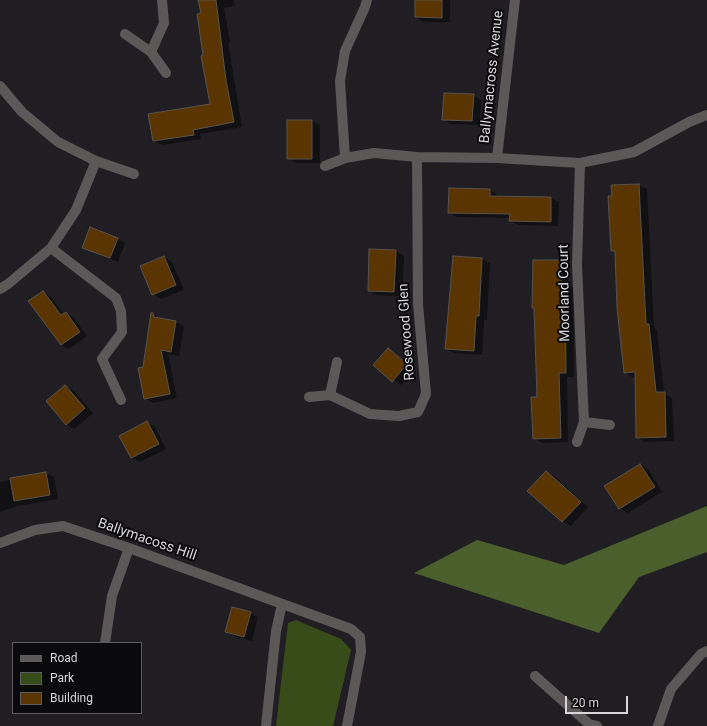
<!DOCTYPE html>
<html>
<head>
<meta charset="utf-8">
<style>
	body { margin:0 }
	#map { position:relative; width:707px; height:726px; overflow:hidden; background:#211e23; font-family:Roboto,sans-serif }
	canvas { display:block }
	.legend { position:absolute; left:12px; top:642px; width:130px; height:72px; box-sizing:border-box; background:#0a090b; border:1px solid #5c5b5d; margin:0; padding:5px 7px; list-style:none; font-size:12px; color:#d8d6d9 }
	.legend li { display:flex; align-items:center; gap:8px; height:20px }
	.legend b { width:20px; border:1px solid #5c5b5d }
	.scale { position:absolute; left:565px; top:696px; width:63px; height:18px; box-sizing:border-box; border:2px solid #d8d6d9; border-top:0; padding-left:5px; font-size:12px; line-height:14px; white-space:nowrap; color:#d8d6d9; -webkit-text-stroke:3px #0a090b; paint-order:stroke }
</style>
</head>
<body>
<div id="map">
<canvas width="707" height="726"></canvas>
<ul class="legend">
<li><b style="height:5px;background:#5b5857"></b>Road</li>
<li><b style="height:11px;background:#384c19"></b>Park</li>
<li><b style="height:11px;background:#5a3501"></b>Building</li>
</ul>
<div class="scale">20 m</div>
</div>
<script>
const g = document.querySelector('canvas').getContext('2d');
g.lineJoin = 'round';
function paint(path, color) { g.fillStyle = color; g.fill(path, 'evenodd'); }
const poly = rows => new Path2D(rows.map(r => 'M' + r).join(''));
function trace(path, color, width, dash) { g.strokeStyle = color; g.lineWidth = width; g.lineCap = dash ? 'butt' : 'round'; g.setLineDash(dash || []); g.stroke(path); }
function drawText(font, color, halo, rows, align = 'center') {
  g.font = font + ' Roboto,sans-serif'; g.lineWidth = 4; g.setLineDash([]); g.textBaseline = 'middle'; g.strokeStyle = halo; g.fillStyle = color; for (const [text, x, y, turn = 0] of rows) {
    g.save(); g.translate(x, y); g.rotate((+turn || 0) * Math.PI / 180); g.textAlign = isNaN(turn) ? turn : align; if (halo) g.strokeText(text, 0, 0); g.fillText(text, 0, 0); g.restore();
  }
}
paint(poly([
	[296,620,341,639,351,650,333,726,276,726,288,623]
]), '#384c19');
paint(poly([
	[707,506,707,552,639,577,599,633,414,573,477,540,564,565]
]), '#4a5f2b');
paint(poly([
	[199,0,233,0,235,6,224,8,230,42,228,42,242,127,200,134,201,139,162,145,154,141,211,104],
	[416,0,450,0,450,22,424,22,416,17],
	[473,95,481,100,480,125,451,124,443,119],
	[288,121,312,121,320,125,320,163,296,163,288,158],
	[639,185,647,189,654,328,657,330,664,393,672,398,674,441,645,442,637,437,636,376,632,377,624,372,616,253,612,250,612,186],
	[489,190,497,194,497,197,551,198,559,202,558,226,518,225,510,220,510,218,457,217,449,212],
	[118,239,125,243,118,262,84,248],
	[396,251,404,256,402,296,377,295,369,291],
	[164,257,172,262,184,290,161,299,153,294],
	[454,257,482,259,490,263,487,320,484,320,482,355,454,353,446,349],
	[560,261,568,266,568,285,573,288,574,377,567,377,568,442,542,443,534,438,538,398,535,309,533,308],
	[43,292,51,297,64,315,66,313,74,318,87,336,69,349,61,345],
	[153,314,161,319,176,322,184,326,179,356,168,354,177,398,153,403,145,398,144,368],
	[388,349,414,370,401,385,374,365],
	[65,386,73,390,93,413,74,429,66,424],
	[147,422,155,427,166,449,140,462,132,458,121,436],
	[640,465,648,469,662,492,628,513,620,508],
	[546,472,554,476,588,507,571,526,563,521],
	[46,473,54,477,58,499,17,506,0,512,0,482],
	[250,613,258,617,252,641,234,636,226,632]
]), '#0007');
const building = poly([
	[198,0,216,0,226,80,234,122,193,130,194,135,153,141,148,114,210,104,201,56,203,55,197,14,201,13,198,0],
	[415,0,442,0,442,18,415,17,415,0],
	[444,93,474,94,472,121,442,120,444,93],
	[287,120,312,120,312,159,287,159,287,120],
	[639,184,646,324,649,324,656,392,665,392,666,437,636,438,635,372,624,373,617,308,615,251,611,251,608,196,612,196,611,185,639,184],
	[449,188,490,189,490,196,551,197,551,222,509,221,510,214,448,213,449,188],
	[90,227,118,238,110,258,82,248,90,227],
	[369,249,396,250,394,292,368,291,369,249],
	[164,256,176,285,152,295,140,266,164,256],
	[453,256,482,258,479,316,476,316,474,351,445,349,453,256],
	[533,260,561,260,561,282,565,282,566,373,559,373,561,438,533,439,531,397,537,397,534,308,532,308,533,260],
	[43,291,61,315,66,312,80,332,61,345,28,301,43,291],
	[151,313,153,313,154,317,176,321,171,352,161,350,170,394,144,399,138,368,143,367,151,313],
	[388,348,407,364,392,382,373,365,388,348],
	[65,385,85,408,66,425,46,401,65,385],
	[147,421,159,444,131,458,119,436,147,421],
	[640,464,655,487,619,509,604,486,640,464],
	[546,471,581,502,562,522,527,491,546,471],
	[46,472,50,495,14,501,10,478,46,472],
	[232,607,251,612,244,637,225,632,232,607]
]);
paint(building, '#5a3501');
trace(building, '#58534e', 1);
trace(poly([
	[125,34,151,52,166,73],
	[151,52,164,23,162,0],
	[0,86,22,112,58,142,96,161,134,174],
	[345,158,340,81,345,51,365,7,367,0],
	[497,158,515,0],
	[325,166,345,158,374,153,417,157,497,158,580,163,634,152,689,122,707,115],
	[51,248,116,298,121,311,122,332,102,359,121,400],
	[0,289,8,284,51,248,76,210,96,161],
	[330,395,337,362],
	[309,397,330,395,370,414,399,416,418,412,426,394,418,304,417,157],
	[584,422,610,425],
	[577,442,584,422,577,265,580,163],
	[0,543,35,530,63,526,129,548,351,629,360,637,361,652,347,726],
	[105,643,112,596,129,548],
	[535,676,589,724,597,726],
	[266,726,276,631,282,604],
	[658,726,671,689,701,654,707,651]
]), '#5b5857', 10);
drawText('14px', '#d8d6d9', '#0a090b', [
	["Ballymacross Avenue",492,77,-84],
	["Moorland Court",565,293,-91],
	["Rosewood Glen",407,332,-94],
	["Ballymacoss Hill",147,540,19]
]);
</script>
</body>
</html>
